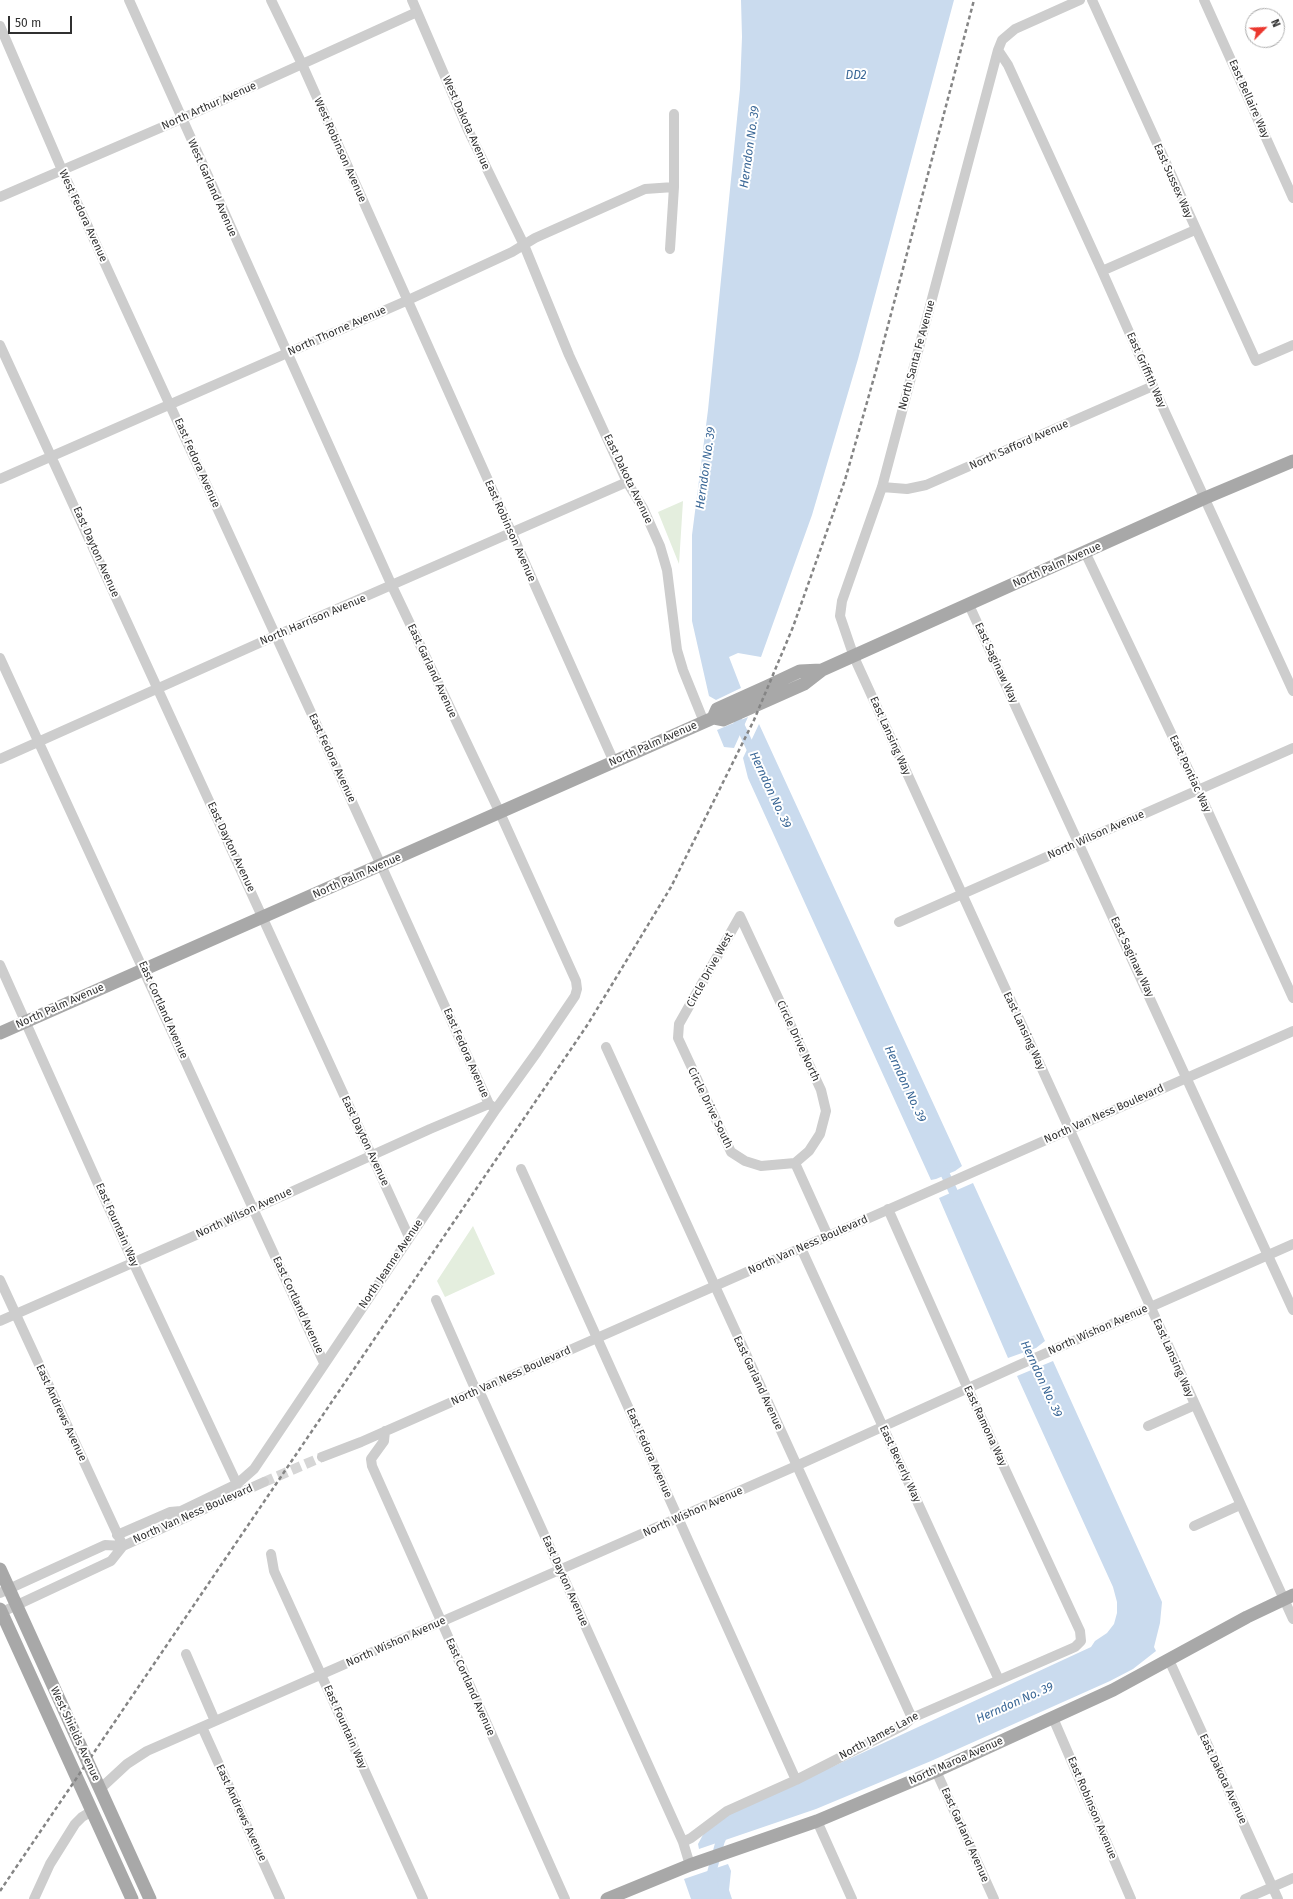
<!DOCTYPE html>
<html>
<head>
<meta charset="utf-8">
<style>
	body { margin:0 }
	#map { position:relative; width:1293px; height:1899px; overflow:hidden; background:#fff; font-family:"Fira Sans",sans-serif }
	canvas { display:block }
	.north { position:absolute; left:1245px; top:8px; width:40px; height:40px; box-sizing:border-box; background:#fff; border:1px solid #acacac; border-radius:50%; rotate:66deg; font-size:11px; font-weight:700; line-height:16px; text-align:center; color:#303030 }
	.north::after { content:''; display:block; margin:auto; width:14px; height:18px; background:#eb372e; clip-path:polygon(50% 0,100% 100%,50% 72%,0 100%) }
	.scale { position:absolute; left:8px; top:16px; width:64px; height:18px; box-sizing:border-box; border:2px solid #303030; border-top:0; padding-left:5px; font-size:12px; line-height:14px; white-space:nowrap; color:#303030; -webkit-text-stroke:3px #fff; paint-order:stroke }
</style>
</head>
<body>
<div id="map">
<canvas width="1293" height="1899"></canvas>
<div class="north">N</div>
<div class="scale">50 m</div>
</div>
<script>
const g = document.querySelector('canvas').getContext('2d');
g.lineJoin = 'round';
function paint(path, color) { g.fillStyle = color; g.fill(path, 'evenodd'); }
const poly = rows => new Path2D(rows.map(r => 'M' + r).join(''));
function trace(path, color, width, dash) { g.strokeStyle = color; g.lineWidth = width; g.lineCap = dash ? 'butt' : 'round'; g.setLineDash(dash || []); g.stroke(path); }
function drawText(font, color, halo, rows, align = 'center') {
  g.font = font + ' "Fira Sans",sans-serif'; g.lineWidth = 4; g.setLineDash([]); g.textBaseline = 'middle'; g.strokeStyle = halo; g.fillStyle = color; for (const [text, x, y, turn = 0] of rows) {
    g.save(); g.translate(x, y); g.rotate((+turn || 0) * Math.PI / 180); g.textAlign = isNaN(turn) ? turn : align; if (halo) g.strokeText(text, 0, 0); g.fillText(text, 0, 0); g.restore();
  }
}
paint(poly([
	[683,501,679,564,658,512],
	[473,1226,495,1274,445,1297,437,1281]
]), '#e4eede');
paint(poly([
	[741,0,954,0,858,359,812,515,761,657,738,653,729,657,741,688,716,700,709,696,692,621,692,535,708,410,740,89,742,37],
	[748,717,734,748,724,747,717,730],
	[759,724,962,1166,955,1171,936,1179,931,1180,748,778,743,758],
	[973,1183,1045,1341,1036,1348,1008,1358,939,1198],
	[1053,1361,1162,1602,1160,1623,1154,1647,1156,1651,1133,1669,1110,1681,931,1761,816,1809,699,1849,698,1844,704,1833,728,1815,1091,1647,1095,1641,1107,1633,1114,1624,1117,1613,1117,1602,1113,1587,1017,1376],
	[728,1864,731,1871,729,1890,732,1899,691,1899,684,1879]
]), '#cadbee');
trace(poly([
	[737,719,754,755],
	[941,1165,958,1202],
	[1022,1341,1040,1378],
	[715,1899,712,1871,720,1842,725,1831]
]), '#cadbee', 9);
trace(poly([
	[264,1482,322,1457]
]), '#d6d6d6', 10, [10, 5]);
trace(poly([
	[129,0,392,586,500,813,576,981,577,989,575,996,537,1052,496,1109,254,1469,237,1484,181,1511,162,1528],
	[271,0,302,64,614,762],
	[412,0,468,130,524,245,569,355,627,482,643,508,660,546,667,570,677,650,683,670,704,722],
	[1080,0,1015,29,1002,40,998,50,882,487,842,601,840,616,854,657,1293,1619],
	[1092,0,1256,361,1293,345],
	[1204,0,1293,198],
	[0,26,62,170,381,865,489,1104,496,1109],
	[998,50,1008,65,1102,271,1153,386,1293,691],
	[0,197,181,119,417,12],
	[670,249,674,187,674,114],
	[1102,271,1195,230],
	[0,345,409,1237],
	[0,479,406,301,512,252,535,238,645,189,674,187],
	[882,487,907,489,926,485,1153,386],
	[1085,552,1198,790,1293,998],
	[969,605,1293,1310],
	[0,658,324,1363],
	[0,759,275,636,627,482],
	[740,916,679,1024,678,1038,731,1152,745,1161,761,1166,795,1163],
	[740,916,821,1090,826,1111,820,1134,809,1151,795,1163],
	[899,922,1293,748],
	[0,965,133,1262,237,1484],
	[606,1047,912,1718],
	[795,1163,828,1236],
	[521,1169,796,1780],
	[801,1248,999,1680],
	[0,1280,123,1546],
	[436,1300,473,1384,482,1397,683,1842,690,1865],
	[0,1321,194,1236,430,1129,489,1104],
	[1148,1426,1195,1405],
	[385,1431,384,1441,371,1459,372,1466,565,1899],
	[322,1457,361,1442,597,1338,1293,1031],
	[1194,1526,1240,1505],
	[117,1535,170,1512,181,1511],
	[271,1554,274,1571,423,1899],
	[0,1593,105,1545,123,1546],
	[0,1613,111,1561,123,1546,264,1482],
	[186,1654,215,1721],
	[1169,1660,1278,1899],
	[1053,1718,1131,1899],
	[202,1727,280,1899],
	[936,1771,994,1899],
	[100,1789,127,1764,147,1751,796,1466,1019,1365,1293,1244],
	[817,1821,852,1899],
	[683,1842,691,1838,727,1811,796,1780,904,1725,912,1718,1075,1647,1081,1641,1080,1631,968,1389,888,1209],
	[34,1899,50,1864,75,1824,82,1817,92,1811],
	[1245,1899,1293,1878]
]), '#cdcdcd', 10);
trace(poly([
	[713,718,717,709,768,686,800,671,821,670],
	[0,1033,704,722,713,718,723,720,804,684,822,670,1205,498,1293,461],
	[0,1569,150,1899],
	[0,1609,132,1899],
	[607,1899,690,1865,817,1821,936,1771,1113,1690,1247,1617,1293,1595]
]), '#a8a8a8', 13);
trace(poly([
	[0,1891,588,1024,671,887,754,720,793,627,845,480,877,367,974,0]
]), '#858585', 2.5, [4, 3]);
drawText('11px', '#303030', '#fff', [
	["East Bellaire Way",1249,99,66],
	["North Arthur Avenue",209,106,-24],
	["West Dakota Avenue",466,123,66],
	["West Robinson Avenue",340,150,66],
	["East Sussex Way",1173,181,66],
	["West Garland Avenue",212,188,66],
	["West Fedora Avenue",83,216,65],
	["North Thorne Avenue",337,331,-24],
	["North Santa Fe Avenue",917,355,-75],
	["East Griffith Way",1146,370,66],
	["North Safford Avenue",1019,445,-24],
	["East Fedora Avenue",197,463,66],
	["East Dakota Avenue",628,479,64],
	["East Robinson Avenue",510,531,66],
	["East Dayton Avenue",96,552,66],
	["North Palm Avenue",1057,565,-24],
	["North Harrison Avenue",313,620,-23],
	["East Saginaw Way",996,663,65],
	["East Garland Avenue",432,671,65],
	["East Lansing Way",890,736,66],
	["North Palm Avenue",653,744,-24],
	["East Fedora Avenue",332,758,65],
	["East Pontiac Way",1190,774,65],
	["North Wilson Avenue",1096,835,-24],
	["East Dayton Avenue",231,847,65],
	["North Palm Avenue",357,876,-24],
	["East Saginaw Way",1132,957,65],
	["Circle Drive West",710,970,-61],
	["North Palm Avenue",60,1006,-24],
	["East Cortland Avenue",163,1010,66],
	["East Lansing Way",1024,1031,65],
	["Circle Drive North",798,1041,65],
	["East Fedora Avenue",466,1053,66],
	["Circle Drive South",710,1108,64],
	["North Van Ness Boulevard",1104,1114,-24],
	["East Dayton Avenue",365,1141,65],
	["North Wilson Avenue",244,1213,-25],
	["East Fountain Way",117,1225,66],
	["North Van Ness Boulevard",808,1245,-24],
	["North Jeanne Avenue",391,1264,-56],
	["East Cortland Avenue",298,1305,65],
	["North Wishon Avenue",1098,1330,-24],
	["East Lansing Way",1173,1358,66],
	["North Van Ness Boulevard",511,1376,-24],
	["East Garland Avenue",758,1383,65],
	["East Andrews Avenue",61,1413,65],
	["East Ramona Way",985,1426,65],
	["East Fedora Avenue",649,1453,66],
	["East Beverly Way",900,1464,65],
	["North Wishon Avenue",693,1512,-24],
	["North Van Ness Boulevard",193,1514,-24],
	["East Dayton Avenue",565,1581,66],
	["North Wishon Avenue",396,1642,-24],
	["East Cortland Avenue",470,1687,66],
	["East Fountain Way",345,1727,66],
	["West Shields Avenue",75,1734,65],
	["North James Lane",879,1736,-28],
	["North Maroa Avenue",956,1761,-24],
	["East Dakota Avenue",1223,1779,65],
	["East Robinson Avenue",1092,1808,67],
	["East Andrews Avenue",241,1813,65],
	["East Garland Avenue",965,1835,66]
]);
drawText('italic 12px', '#3a6796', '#fff', [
	["DD2",856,76],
	["Herndon No. 39",750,147,-82],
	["Herndon No. 39",706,468,-82],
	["Herndon No. 39",770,790,65],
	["Herndon No. 39",905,1084,65],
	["Herndon No. 39",1041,1379,65],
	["Herndon No. 39",1015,1703,-24]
]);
</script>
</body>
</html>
